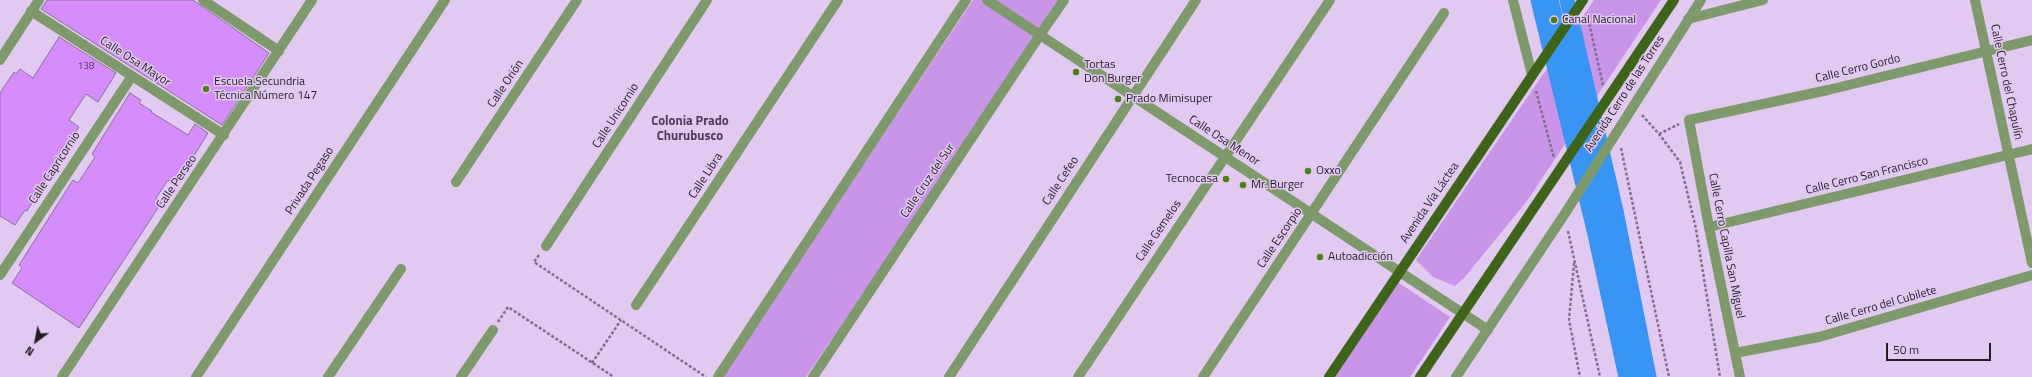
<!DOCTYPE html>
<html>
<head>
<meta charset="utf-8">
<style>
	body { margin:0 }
	#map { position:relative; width:2032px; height:377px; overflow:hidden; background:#e2c9f1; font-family:"Titillium Web",sans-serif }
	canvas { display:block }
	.north { position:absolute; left:16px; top:321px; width:40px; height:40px; -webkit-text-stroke:3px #e2c9f1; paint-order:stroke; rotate:212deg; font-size:11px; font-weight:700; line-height:16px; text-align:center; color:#241b29 }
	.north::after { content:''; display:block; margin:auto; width:14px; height:18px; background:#241b29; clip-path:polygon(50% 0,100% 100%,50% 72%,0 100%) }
	.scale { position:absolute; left:1886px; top:343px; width:105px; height:18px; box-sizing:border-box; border:2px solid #241b29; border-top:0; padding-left:5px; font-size:12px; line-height:14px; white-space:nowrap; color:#241b29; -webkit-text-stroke:3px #e2c9f1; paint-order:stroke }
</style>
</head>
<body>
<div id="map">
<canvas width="2032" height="377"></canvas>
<div class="north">N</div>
<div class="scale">50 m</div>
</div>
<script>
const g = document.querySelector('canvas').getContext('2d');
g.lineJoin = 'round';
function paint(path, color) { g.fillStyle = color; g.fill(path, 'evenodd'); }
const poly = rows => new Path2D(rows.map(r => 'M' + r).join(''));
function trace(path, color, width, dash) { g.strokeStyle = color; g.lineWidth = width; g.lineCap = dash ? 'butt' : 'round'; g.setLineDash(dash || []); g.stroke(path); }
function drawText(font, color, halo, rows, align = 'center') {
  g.font = font + ' "Titillium Web",sans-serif'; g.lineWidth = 3; g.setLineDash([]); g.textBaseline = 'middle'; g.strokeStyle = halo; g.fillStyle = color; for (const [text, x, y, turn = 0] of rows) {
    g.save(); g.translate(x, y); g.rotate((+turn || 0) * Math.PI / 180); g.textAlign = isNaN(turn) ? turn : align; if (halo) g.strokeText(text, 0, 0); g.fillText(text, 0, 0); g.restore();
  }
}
paint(poly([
	[973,0,1060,0,1028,51,806,377,722,377],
	[1594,0,1661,0,1527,201,1464,278,1455,286,1433,277,1416,260],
	[1396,281,1450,317,1410,377,1334,377]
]), '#ca94e9');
trace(poly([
	[1538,0,1594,230,1626,377],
	[1551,0,1597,187,1637,377],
	[1567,0,1616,211,1649,377]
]), '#3895f6', 15);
const building = poly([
	[47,0,193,0,269,53,222,125,41,9,47,0],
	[59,37,116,73,98,102,86,94,69,120,79,127,27,211,25,210,15,225,0,216,0,93,14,72,16,74,20,69,33,78,59,37],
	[130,93,141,100,139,103,152,111,151,112,188,135,195,124,208,133,176,185,168,180,156,198,162,202,79,328,12,283,22,268,19,265,73,180,78,183,95,157,92,154,130,93]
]);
paint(building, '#d48dfb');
trace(building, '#8a7497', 1);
trace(poly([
	[1587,14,1603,85],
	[1536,91,1554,158],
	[1642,115,1659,134,1680,162,1696,229,1720,377],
	[1659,134,1679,124],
	[1621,148,1669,377],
	[1568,231,1600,377],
	[539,255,534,262,706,377],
	[1574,263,1569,320,1580,377],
	[498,322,508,307,614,377],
	[592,363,621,320]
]), '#806f89', 2.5, [3, 2]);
trace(poly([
	[203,0,279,51],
	[1513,0,1532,75],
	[1975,0,2032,263],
	[31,11,224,135],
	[1688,19,1763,0],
	[1040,35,1064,0],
	[0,60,39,0],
	[456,182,577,0],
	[1709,227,2032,149],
	[546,246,707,0],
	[0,275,132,76],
	[636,305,838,0],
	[1735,353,1819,337,2032,275],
	[62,377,312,0],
	[196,377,445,0],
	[328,377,401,269],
	[461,377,493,330],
	[949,377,1196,0],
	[1078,377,1330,0],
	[1203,377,1444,13],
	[1740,377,1709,227,1689,120,1828,90,2032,40]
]), '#7f9a6a', 10);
trace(poly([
	[987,0,1488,330],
	[718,377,966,0],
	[813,377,1040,35],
	[1456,377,1564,215,1701,0]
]), '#7f9a6a', 10);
trace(poly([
	[1329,377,1583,0],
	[1420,377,1674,0]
]), '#3e6517', 10);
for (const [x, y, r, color] of [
	[1554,20,4,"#4d8013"],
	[1076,72,4,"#4d8013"],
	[206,89,4,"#4d8013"],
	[1118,99,4,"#4d8013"],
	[1308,171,4,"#4d8013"],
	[1226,179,4,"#4d8013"],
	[1243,185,4,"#4d8013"],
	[1320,257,4,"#4d8013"]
]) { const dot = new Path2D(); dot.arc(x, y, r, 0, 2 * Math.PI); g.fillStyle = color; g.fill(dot); trace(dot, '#e2c9f1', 1.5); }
drawText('10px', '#50385e', null, [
	["138",86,67]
]);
drawText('12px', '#241b29', '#e2c9f1', [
	["Canal Nacional",1562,20],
	["Tortas",1084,65],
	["Don Burger",1084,79],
	["Escuela Secundria",214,82],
	["Técnica Número 147",214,96],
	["Prado Mimisuper",1126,99],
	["Oxxo",1316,171],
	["Tecnocasa",1218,179,"right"],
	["Mr. Burger",1251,185],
	["Autoadicción",1328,257]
], 'left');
drawText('12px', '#241b29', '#e2c9f1', [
	["Calle Osa Mayor",135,62,33],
	["Calle Cerro Gordo",1858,69,-14],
	["Calle Cerro del Chapulín",2006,82,78],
	["Calle Orión",506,84,-56],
	["Avenida Cerro de las Torres",1625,94,-57],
	["Calle Unicornio",616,116,-57],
	["Calle Osa Menor",1224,141,33],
	["Calle Capricornio",55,168,-57],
	["Calle Libra",706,176,-57],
	["Calle Cerro San Francisco",1867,176,-14],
	["Privada Pegaso",310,181,-57],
	["Calle Cruz del Sur",928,181,-56],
	["Calle Cefeo",1061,181,-57],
	["Calle Perseo",177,182,-56],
	["Avenida Vía Láctea",1430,203,-56],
	["Calle Gemelos",1159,231,-56],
	["Calle Escorpio",1280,238,-56],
	["Calle Cerro Capilla San Miguel",1726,246,79],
	["Calle Cerro del Cubilete",1881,306,-16]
]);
drawText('bold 13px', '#4e3a5a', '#e2c9f1', [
	["Colonia Prado",690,122],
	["Churubusco",690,137]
]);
</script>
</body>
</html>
